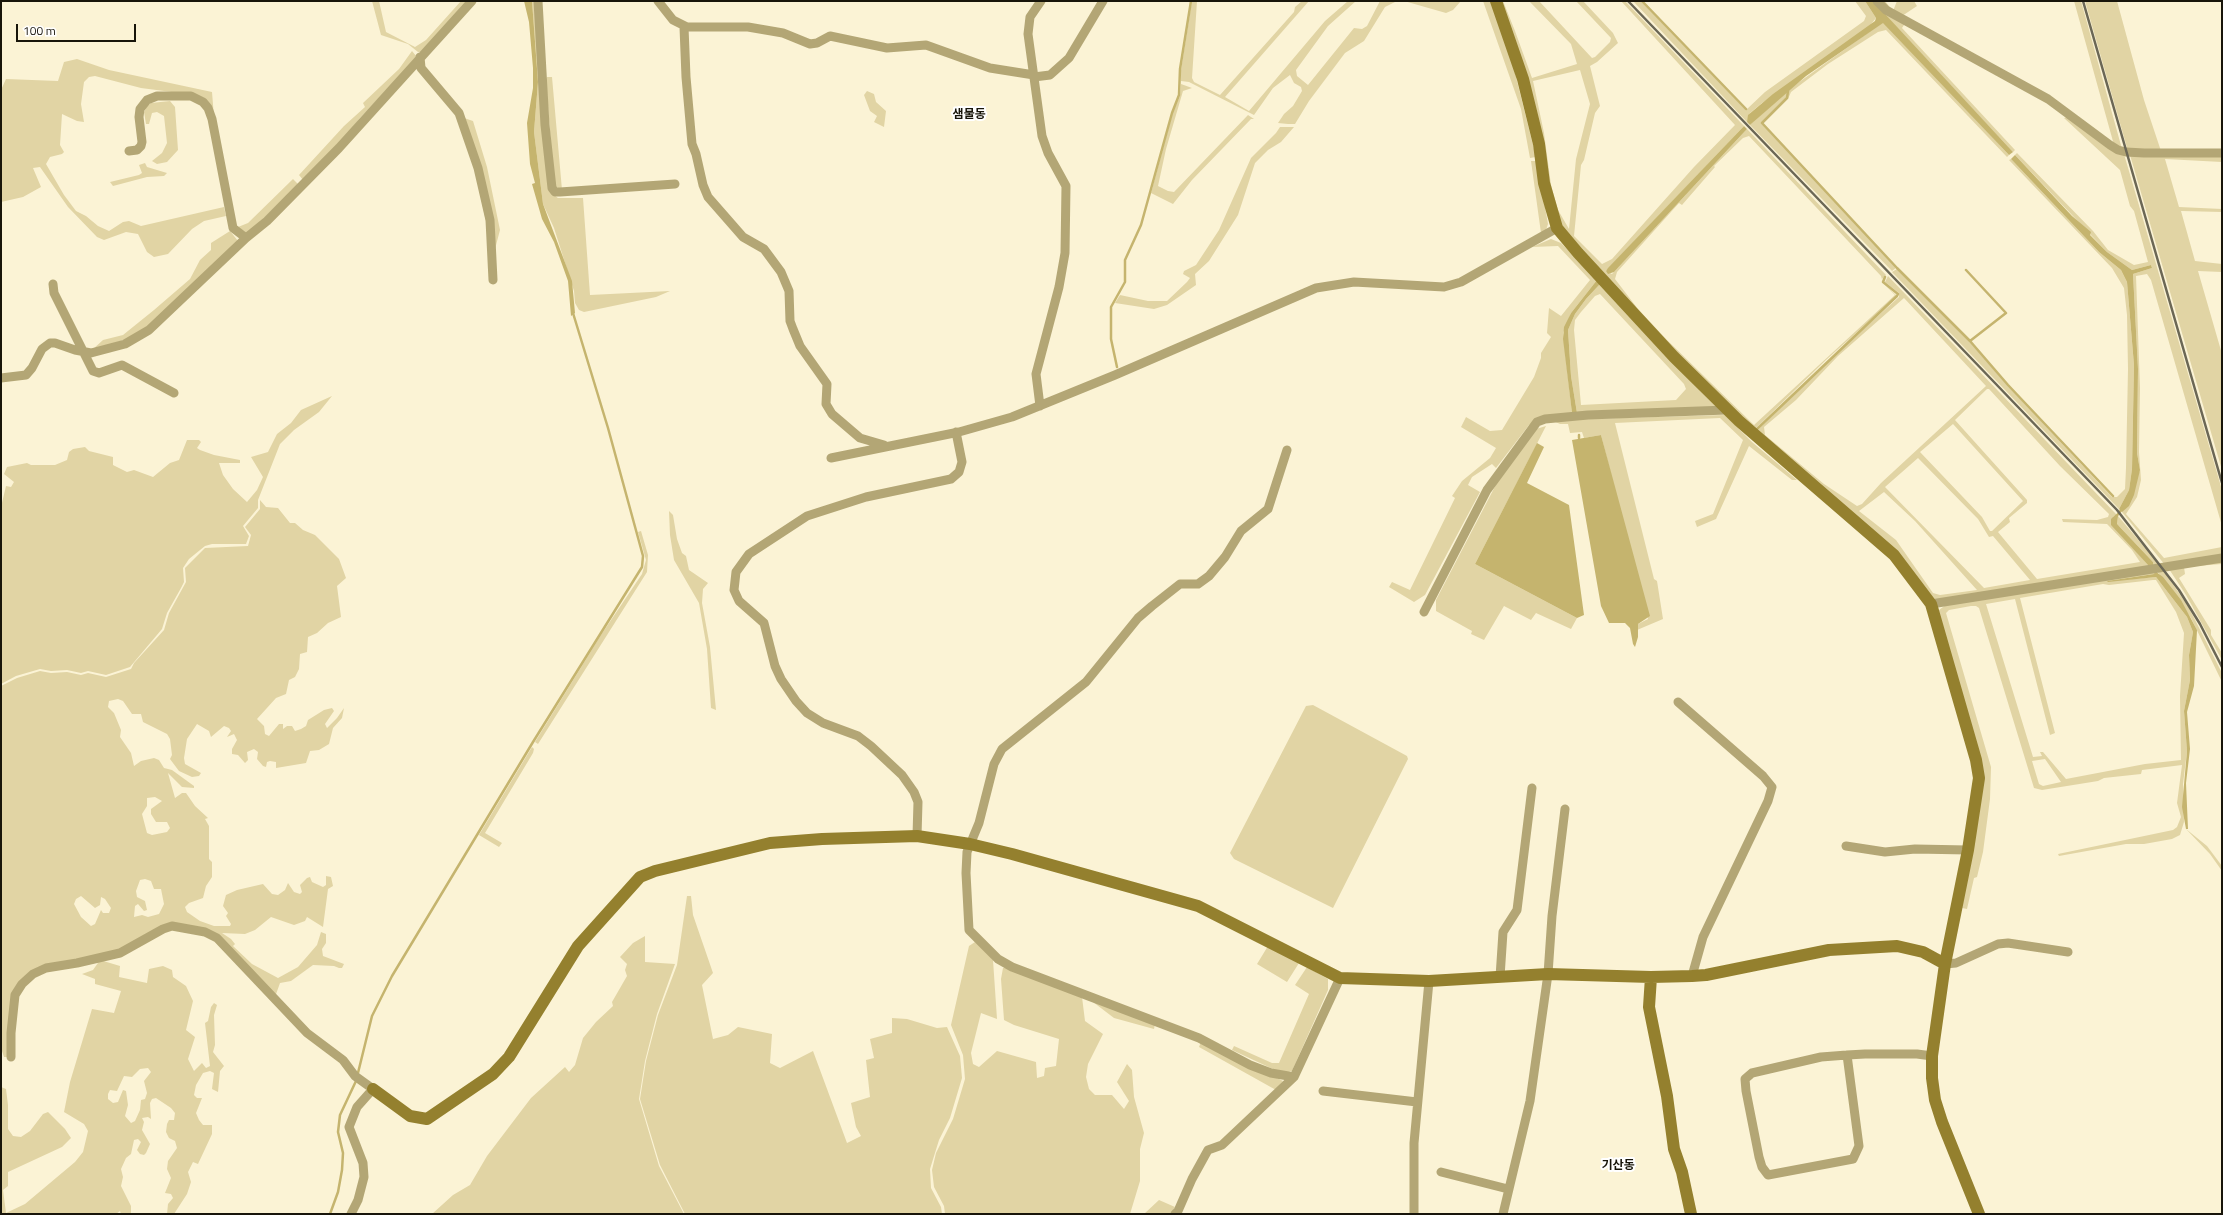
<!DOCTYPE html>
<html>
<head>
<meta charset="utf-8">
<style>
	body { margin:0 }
	#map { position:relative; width:2223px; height:1215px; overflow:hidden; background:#fbf3d5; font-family:"Titillium Web",sans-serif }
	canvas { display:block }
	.frame { position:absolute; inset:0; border:2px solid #18150a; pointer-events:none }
	.scale { position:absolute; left:16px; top:24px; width:120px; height:18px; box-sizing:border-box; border:2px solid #18150a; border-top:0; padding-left:5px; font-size:12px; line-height:14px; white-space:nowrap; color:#18150a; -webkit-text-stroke:3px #fff; paint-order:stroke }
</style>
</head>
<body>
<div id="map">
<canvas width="2223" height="1215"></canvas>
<div class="frame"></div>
<div class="scale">100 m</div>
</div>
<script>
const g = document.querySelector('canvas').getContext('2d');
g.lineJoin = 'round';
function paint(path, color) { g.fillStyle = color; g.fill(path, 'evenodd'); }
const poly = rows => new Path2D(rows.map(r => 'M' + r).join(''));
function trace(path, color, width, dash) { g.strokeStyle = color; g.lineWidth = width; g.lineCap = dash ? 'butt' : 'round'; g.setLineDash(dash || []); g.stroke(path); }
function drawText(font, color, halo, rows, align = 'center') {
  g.font = font + ' "Titillium Web","Noto Sans KR",sans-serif'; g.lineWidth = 4; g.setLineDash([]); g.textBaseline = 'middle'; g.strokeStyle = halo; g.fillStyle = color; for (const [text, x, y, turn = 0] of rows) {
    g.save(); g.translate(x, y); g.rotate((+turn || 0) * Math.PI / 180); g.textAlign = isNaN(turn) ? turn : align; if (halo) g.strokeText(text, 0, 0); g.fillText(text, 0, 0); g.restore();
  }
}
paint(poly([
	[372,1,379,1,386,32,415,47,426,40,461,1,468,1,422,52,418,52,408,44,381,35],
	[532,1,536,1,551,193,558,198,583,198,590,295,670,291,656,297,584,312,579,310,575,303,574,291,554,228,543,204,534,132,538,82],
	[1192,1,1197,1,1192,78,1194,82,1220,95,1294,12,1295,7,1302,1,1309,1,1225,97,1249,111,1325,21,1348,1,1356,1,1328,26,1296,70,1297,76,1308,85,1354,28,1362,29,1367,26,1380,1,1397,1,1385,7,1364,41,1345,53,1309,101,1295,124,1288,124,1278,123,1284,114,1293,106,1302,91,1301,87,1294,83,1290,75,1273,88,1254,115,1189,82,1181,81,1181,70],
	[1404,1,1437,2,1461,1,1453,10,1446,13],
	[1483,1,1491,1,1512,61,1536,157,1530,158,1521,109],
	[1500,1,1503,1,1515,31,1532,78,1577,64,1571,44,1529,1,1539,1,1592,58,1595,57,1610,42,1611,38,1576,1,1583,1,1613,33,1618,43,1597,62,1590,66,1600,106,1595,113,1584,160,1581,165,1574,236,1602,264,1612,259,1694,167,1735,125,1621,1,1625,1,1744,126,1606,271,1612,274,1747,129,1886,275,1882,279,1882,282,1897,296,1826,360,1754,430,1688,366,1561,227],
	[1580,70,1590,104,1576,159,1569,229,1558,210,1551,185,1544,133,1533,81],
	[1749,136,1881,276,1883,283,1895,295,1754,425,1667,340,1638,309,1615,279,1617,272,1679,203,1682,205,1715,167,1714,166,1743,138],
	[1633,1,1641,1,1746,110,1765,92,1864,21,1866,16,1855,1,1865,1,1876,18,1868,28,1762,103,1750,113,1747,122],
	[1879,1,1885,1,1893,11,1897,1,1914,1,1917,6,1902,16,1888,9],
	[2074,1,2081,1,2122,149,2114,145],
	[2085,1,2117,1,2144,100,2161,151,2128,151],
	[1880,10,1906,22,1902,28,2015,150,2013,152],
	[1883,22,1924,64,2009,155,2007,157,1886,30,1878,32,1828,64,1791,92,1788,99,1788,90],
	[412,51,417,57,360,118,336,148,303,180,299,175,344,126,365,107,363,103,399,69],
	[77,59,109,70,212,92,214,117,213,113,187,94,141,88,95,76,89,77,84,82,81,104,84,122,77,121,62,114,60,145,64,152,62,154,50,157,46,164,64,195,76,211,86,216,98,226,109,231,123,222,129,221,141,226,224,207,226,216,204,221,192,229,168,254,154,257,147,252,138,234,126,232,104,240,97,237,68,207,40,167,33,168,41,187,23,197,1,202,1,90,6,79,58,81,64,62],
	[547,77,552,77,562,190,554,186,546,79],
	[1181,84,1192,88,1183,91,1166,149,1158,186,1168,191,1174,192,1248,115,1254,119,1251,119,1192,180,1173,204,1151,193,1173,112,1180,96],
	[867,91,874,94,876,102,886,111,884,127,874,122,877,116,870,111,864,95],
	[1787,91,1787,98,1761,123,1891,261,1896,268,1892,271,1750,125],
	[170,101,175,107,178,150,167,162,157,164,152,161,162,153,167,143,164,116,157,112,152,113,149,124,146,124,144,112,147,106,151,103],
	[2068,117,2124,154,2222,490,2222,526,2151,280,2147,274,2136,276,2140,388,2139,452,2141,480,2137,497,2126,514,2164,558,2222,547,2222,556,2165,565,2122,512,2140,470,2137,453,2138,369,2133,274,2152,268,2151,265,2132,270,2107,252,2015,155,2017,153,2093,231,2108,250,2134,265,2148,262,2134,211,2130,206,2120,170,2064,118],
	[464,118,473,121,487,167,500,230,495,249,492,250],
	[1280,127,1294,127,1281,142,1268,150,1255,163,1238,215,1209,261,1195,274,1196,285,1167,305,1154,309,1115,303,1120,295,1148,301,1167,301,1187,282,1190,278,1183,274,1184,271,1196,265,1219,230,1251,158,1276,133],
	[2130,155,2222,156,2222,162,2165,159,2179,207,2222,209,2222,212,2181,211,2195,261,2222,264,2222,272,2198,271,2222,354,2222,470],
	[2011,159,2099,252,2121,270,2127,282,2134,365,2132,469,2129,490,2119,509,1892,272,1897,269,1970,342,2007,385,2112,497,2117,497,2125,489,2126,468,2128,369,2127,315,2124,288,2112,268,2009,160],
	[1531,161,1537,161,1548,224,1546,230,1541,233],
	[145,163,147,167,167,173,164,176,147,177,113,186,110,182,139,175,142,173,139,165],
	[293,179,298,184,260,222,246,233,238,227,248,223],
	[230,231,238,241,153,324,130,338,92,350,103,340,123,335,154,310,190,279,200,260,211,250,211,243],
	[1551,239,1561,243,1597,280,1571,313,1563,333,1572,413,1529,425,1496,468,1492,464,1472,477,1468,485,1480,492,1425,595,1414,602,1389,587,1392,582,1410,590,1455,498,1452,496,1462,481,1490,458,1496,448,1461,427,1466,417,1490,431,1502,430,1534,377,1541,358,1541,353,1551,337,1547,333,1549,308,1561,316,1590,280,1558,246,1532,247],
	[1888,276,2116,514,2113,517,2131,546,2150,567,1935,600,1898,556,1756,432,1829,360,1899,297,1899,293,1885,282],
	[1904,298,1986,386,1881,483,1862,504,1857,506,1824,484,1765,435,1764,427,1796,400,1838,356],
	[1987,389,1989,389,2060,466,2109,514,2108,517,2097,520,2062,519,2063,522,2107,524,2132,550,2140,562,2037,579,1998,532,2010,522,2009,518,2027,503,2027,500,1955,420],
	[1953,424,2023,501,1992,531,1990,531,1982,517,1920,452],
	[1918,458,1978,519,1989,537,1993,536,2030,580,1984,588,1885,487],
	[1884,492,1915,521,1977,590,1940,595,1933,593,1896,540,1859,511],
	[1600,284,1715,405,1715,408,1577,413,1571,376,1568,330,1575,314,1586,299],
	[1600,294,1684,384,1686,389,1676,400,1581,405,1574,330,1575,320,1581,312,1595,296],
	[332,396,319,412,294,430,280,444,258,500,258,508,243,526,249,536,246,544,212,544,205,546,189,559,183,568,184,582,181,588,167,613,162,629,130,667,106,675,88,671,81,673,67,670,51,671,40,669,16,676,1,684,1,507,6,486,11,487,14,482,4,474,7,467,27,463,31,465,55,465,67,460,69,452,73,449,85,447,89,451,113,457,113,465,127,472,134,470,153,477,170,463,179,460,187,440,199,440,201,442,197,448,200,450,214,455,240,460,240,463,219,463,223,475,233,489,247,502,257,490,263,477,251,457,268,452,277,434,291,423,301,410],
	[1725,415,1752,442,1797,480,1792,480,1749,446,1716,519,1697,527,1695,521,1713,514,1743,440,1720,418,1615,423,1654,579,1657,581,1663,619,1637,630,1638,624,1648,619,1601,435,1584,438,1582,432,1570,433,1568,424,1560,424,1551,420],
	[1546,426,1475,564,1577,618,1571,629,1536,613,1531,620,1504,606,1484,640,1471,634,1472,631,1436,611,1436,600,1502,473,1536,429],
	[260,500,266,507,278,508,290,523,295,523,303,530,315,535,339,559,346,578,337,586,341,617,328,623,317,633,308,637,307,652,300,654,299,669,295,677,289,680,286,694,276,698,257,719,264,726,265,734,269,736,279,724,283,724,283,729,287,726,292,726,295,731,301,729,306,726,308,720,324,710,332,708,334,711,325,724,327,728,337,718,344,708,342,718,333,728,329,744,319,750,310,751,306,763,276,768,276,762,270,761,267,762,266,767,263,766,257,759,258,752,254,749,247,752,248,760,245,763,238,755,232,754,232,749,237,740,234,734,227,737,231,731,229,728,224,726,211,737,209,731,197,724,187,739,184,758,185,764,201,773,199,776,192,777,179,771,170,759,172,755,170,739,167,734,143,722,141,714,132,714,123,701,118,699,109,701,108,707,114,713,121,730,120,737,131,753,134,766,141,761,154,758,159,760,164,768,172,770,194,786,194,788,182,787,168,773,175,798,182,793,186,793,195,806,208,818,205,819,209,826,209,859,212,862,212,877,206,886,203,898,189,903,185,907,187,912,200,921,214,926,230,926,231,924,226,916,228,913,223,906,226,895,237,890,263,884,272,894,278,895,285,890,288,883,294,892,300,894,302,892,300,885,307,878,310,877,312,882,323,887,326,885,326,876,331,877,333,886,328,889,323,927,307,917,305,921,294,925,271,917,255,930,245,934,222,933,231,939,235,944,233,946,252,964,278,978,298,967,317,945,321,932,326,934,326,943,322,949,323,956,344,964,342,968,339,968,334,966,313,965,291,981,280,983,275,997,218,937,179,925,120,952,46,967,21,983,10,1057,4,1057,1,1048,1,686,17,678,40,671,51,673,67,672,81,675,88,673,106,677,131,669,134,663,164,630,169,613,186,582,185,568,205,548,248,546,251,535,245,527,260,509],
	[155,797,162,801,151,809,151,814,156,822,167,822,170,828,167,832,152,835,147,833,142,814,147,806,147,798],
	[145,879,151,881,154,889,161,889,164,904,159,914,148,917,142,915,134,917,135,906,138,904,144,911,147,910,145,901,137,897,136,891,140,880],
	[81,896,95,908,100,905,101,897,105,899,111,908,109,913,103,913,101,910,95,924,91,926,81,917,74,904,76,899],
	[669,511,673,515,677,539,682,553,686,556,689,570,708,583,703,589,702,603,710,647,716,710,711,708,707,649,699,603,674,560,670,535],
	[2118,516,2146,549,2160,566,2154,567,2153,562,2117,524],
	[641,531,648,555,647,572,538,744,535,742,601,635,642,574,646,560,638,532],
	[2222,561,2222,564,2184,567,2185,574,2179,578,2211,630,2211,635,2222,653,2222,660,2186,595,2169,569,2184,567],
	[2163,570,2188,606,2222,673,2222,682,2191,618,2157,571],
	[2155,571,2154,574,2107,581,2156,577,2187,617,2193,632,2189,655,2190,680,2184,711,2187,751,2183,784,2184,822,2180,835,2172,839,2144,844,2126,844,2059,856,2058,854,2173,830,2177,827,2181,817,2177,803,2182,765,2142,770,2141,774,2104,778,2098,781,2042,790,2034,788,1979,608,1976,606,1971,606,1949,610,1946,613,1991,767,1990,799,1983,852,1977,877,1974,878,1967,909,1962,908,1982,791,1938,614,1939,610,1947,604],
	[2153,580,2156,580,2176,612,2184,633,2180,696,2181,760,2145,764,2066,779,2043,752,2040,752,2042,756,2033,757,1986,604,2015,599,2050,735,2055,733,2020,598,2103,584,2109,585],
	[2045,759,2061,782,2043,786,2039,784,2032,761],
	[1313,705,1407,756,1408,759,1333,908,1234,859,1230,853,1306,706],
	[532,747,534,749,533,753,485,833,502,843,499,847,479,835],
	[2186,829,2207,846,2222,866,2222,871,2210,854],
	[687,896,691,896,693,915,713,973,702,985,713,1039,728,1035,738,1027,772,1034,770,1063,780,1068,813,1051,847,1143,861,1136,856,1127,851,1103,870,1097,866,1060,874,1058,870,1039,892,1033,892,1018,907,1019,937,1028,947,1027,960,1056,962,1078,950,1118,939,1140,930,1169,931,1188,941,1207,942,1214,685,1214,660,1165,640,1099,646,1061,658,1015,677,965],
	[645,936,645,962,675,964,657,1014,645,1061,639,1099,659,1166,684,1214,432,1214,453,1195,470,1185,487,1156,531,1098,565,1067,569,1072,575,1065,583,1038,596,1022,613,1006,612,1002,627,976,625,970,627,964,620,957,633,943],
	[975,942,984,949,993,960,997,1019,981,1013,971,1053,973,1064,979,1067,997,1051,1036,1062,1037,1078,1044,1076,1045,1068,1056,1066,1059,1039,1014,1025,1004,1020,1001,979,1003,968,1008,968,1082,997,1085,1021,1103,1034,1088,1064,1086,1077,1089,1089,1095,1095,1112,1095,1124,1109,1129,1101,1117,1082,1127,1064,1132,1070,1134,1097,1144,1133,1140,1149,1140,1181,1130,1214,945,1214,944,1206,934,1187,932,1170,936,1153,953,1119,965,1079,963,1055,951,1025,969,946],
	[1268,946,1299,963,1287,982,1257,964],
	[100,960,120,966,119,977,147,983,149,969,163,966,172,970,173,977,186,986,193,1001,186,1030,195,1037,188,1059,194,1071,202,1063,206,1068,210,1066,205,1023,208,1021,211,1007,214,1003,217,1005,214,1015,215,1045,213,1052,224,1066,220,1071,218,1092,212,1089,214,1073,210,1071,203,1073,196,1085,194,1095,197,1098,202,1098,196,1113,199,1120,203,1125,212,1125,212,1134,198,1164,193,1162,188,1172,191,1182,187,1194,174,1214,167,1214,168,1204,173,1198,171,1194,165,1193,171,1178,167,1169,168,1161,177,1148,175,1141,169,1138,166,1132,167,1124,169,1120,174,1120,175,1113,171,1108,156,1098,152,1099,150,1103,151,1119,148,1117,142,1118,144,1122,142,1130,150,1144,146,1153,144,1155,140,1154,137,1150,141,1142,138,1139,134,1140,131,1154,126,1158,121,1169,123,1177,121,1186,131,1206,131,1214,121,1214,120,1211,116,1214,1,1214,1,1087,6,1089,8,1105,8,1129,13,1136,21,1137,30,1131,43,1114,48,1112,65,1129,71,1138,62,1147,8,1172,8,1186,3,1190,6,1213,25,1204,75,1162,83,1152,88,1131,84,1124,64,1112,70,1082,92,1009,114,1013,121,991,95,984,95,979,82,974,93,970],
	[148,1068,151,1072,144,1081,147,1093,145,1099,141,1100,140,1110,135,1121,131,1123,125,1116,128,1105,126,1091,123,1090,118,1102,113,1103,108,1099,108,1094,110,1090,117,1091,124,1076,132,1077,140,1069],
	[1307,967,1328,979,1328,990,1292,1071,1284,1073,1275,1070,1232,1050,1234,1046,1272,1063,1279,1063,1309,994,1295,985],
	[1093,1002,1155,1024,1154,1029,1114,1018],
	[1201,1042,1271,1075,1283,1081,1276,1090,1199,1047],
	[1159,1200,1175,1207,1171,1213,1144,1214]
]), '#e1d4a4');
paint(poly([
	[524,1,532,1,538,82,534,132,543,204,572,281,575,313,571,316,568,281,554,242,542,219,532,184,535,183,530,164,527,123,533,88,533,68,529,22],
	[1865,1,1873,1,2013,152,2009,155,1883,23,1806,76,1750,125,1747,122,1748,115,1773,94,1875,21,1876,18],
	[1744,126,1747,129,1614,272,1608,274,1606,271,1608,268],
	[2015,155,2072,216,2091,232,2090,235,2107,252,2132,270,2151,265,2152,268,2133,274,2138,369,2137,453,2140,470,2134,495,2129,506,2122,512,2119,509,2129,490,2132,469,2134,365,2127,282,2121,270,2099,252,2011,159],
	[1597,280,1600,284,1586,299,1575,314,1568,330,1571,376,1577,413,1572,413,1563,339,1564,327,1571,313],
	[1601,435,1650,616,1638,624,1638,637,1635,647,1633,644,1630,628,1625,623,1609,623,1601,606,1572,440],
	[1537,443,1544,447,1527,483,1569,505,1584,615,1577,618,1475,564],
	[2116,514,2118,516,2117,524,2153,562,2154,567,2148,565,2111,525,2111,519],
	[2155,571,2163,577,2181,600,2197,630,2194,686,2187,712,2190,749,2186,783,2188,829,2186,829,2182,807,2187,751,2184,711,2190,680,2189,655,2193,632,2187,617,2156,577,2108,582,2107,581,2154,574]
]), '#c5b46e');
trace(poly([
	[1642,1,1746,109],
	[1788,91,1787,98,1762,123,1897,268,1970,341,2008,385,2113,496],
	[1966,270,2006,313,1970,341],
	[1117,367,1111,339,1111,307,1125,282,1125,260,1141,225,1172,113,1179,95,1180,69,1191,1],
	[1756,430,1897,296,1898,294,1883,282,1885,277],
	[1579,435,1579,438],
	[2115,518,2122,509],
	[330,1214,338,1192,342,1170,343,1153,338,1132,340,1115,356,1081,372,1016,392,976,533,742,642,567,643,556,608,428,573,313]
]), '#c5b46e', 2.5);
trace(poly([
	[538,1,545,125,552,188,555,192,560,192,675,184],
	[658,1,673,20,687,27,748,27,783,33,810,44,817,43,830,36,887,48,926,45,990,68,1034,75],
	[1877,1,1886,10,2048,99,2110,145,2118,150,2126,152,2144,153,2222,153],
	[684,27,686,77,692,144,696,154,703,185,708,197,743,237,764,249,781,272,789,291,790,321,793,329,800,346,827,384,826,404,832,414,860,438,884,445],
	[420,57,421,68,459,113,478,168,490,220,493,280],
	[1034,77,1050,75,1069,58,1103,1],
	[129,151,137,150,141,146,142,142,139,117,140,109,147,100,157,96,191,96,203,102,208,108,212,119,233,228,246,238],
	[53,284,54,293,93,371,99,373,122,365,174,393],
	[1,378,26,375,32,368,42,349,50,343,55,343,75,350,91,353,125,344,149,330,246,238,267,221,339,148,472,1],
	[1040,406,1036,374,1059,287,1065,253,1066,186,1048,153,1042,136,1028,34,1030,17,1041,1],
	[1287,450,1268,509,1241,531,1225,557,1209,576,1198,584,1180,584,1152,606,1138,618,1086,682,1002,749,994,764,979,823,967,852,966,873,969,930,998,959,1012,967,1199,1038,1250,1065,1271,1073,1294,1077],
	[831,458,959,432,1012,417,1115,375,1316,288,1354,282,1444,287,1461,282,1557,228],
	[1931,604,2222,558],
	[1424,612,1487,490,1537,422,1545,419,1588,415,1727,410],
	[1678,702,1763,776,1772,787,1768,801,1703,937,1692,976],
	[917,836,918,802,914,792,902,775,871,746,858,736,823,723,807,713,796,701,781,679,775,666,764,623,739,601,734,590,736,572,749,554,807,516,866,497,951,479,959,472,962,462,956,432],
	[1846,846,1885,852,1915,849,1968,850],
	[1945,964,1956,963,1998,944,2008,943,2068,952],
	[1500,977,1503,932,1517,910,1532,788],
	[1847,1055,1859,1146,1853,1159,1768,1175,1762,1167,1759,1157,1746,1091,1745,1079,1752,1073,1821,1057,1847,1055,1865,1054,1917,1054,1932,1056],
	[11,1057,11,1033,15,995,22,984,33,974,46,968,77,963,120,953,163,929,172,926,205,932,217,938,307,1033,343,1060,355,1076,373,1089,357,1107,349,1127,363,1163,364,1177,358,1200,351,1214],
	[1323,1091,1417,1102],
	[1441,1172,1508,1189],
	[1175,1214,1178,1211,1192,1179,1208,1150,1222,1145,1294,1077,1340,978],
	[1414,1214,1414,1143,1429,981],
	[1503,1214,1530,1101,1548,974,1552,916,1565,809]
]), '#b3a675', 9);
trace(poly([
	[1496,1,1523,79,1539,144,1544,183,1557,228,1578,253,1674,357,1739,421,1894,555,1931,604,1976,760,1979,778,1968,850,1945,964,1932,1056,1932,1078,1935,1100,1942,1122,1979,1214],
	[1651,977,1649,1007,1667,1096,1674,1149,1682,1172,1691,1214],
	[373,1089,410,1116,427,1119,493,1074,509,1057,578,946,640,877,655,871,770,843,822,839,917,836,970,844,1012,854,1198,906,1340,978,1429,981,1548,974,1651,977,1692,976,1706,975,1829,950,1897,946,1923,952,1945,964]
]), '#94802e', 12);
trace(poly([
	[1628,1,2117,510,2179,590,2200,624,2222,667],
	[2083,1,2222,483]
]), '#6b6755', 2.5);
drawText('bold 12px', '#18150a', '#fff', [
	["샘물동",969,115],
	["기산동",1618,1166]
]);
</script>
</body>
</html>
